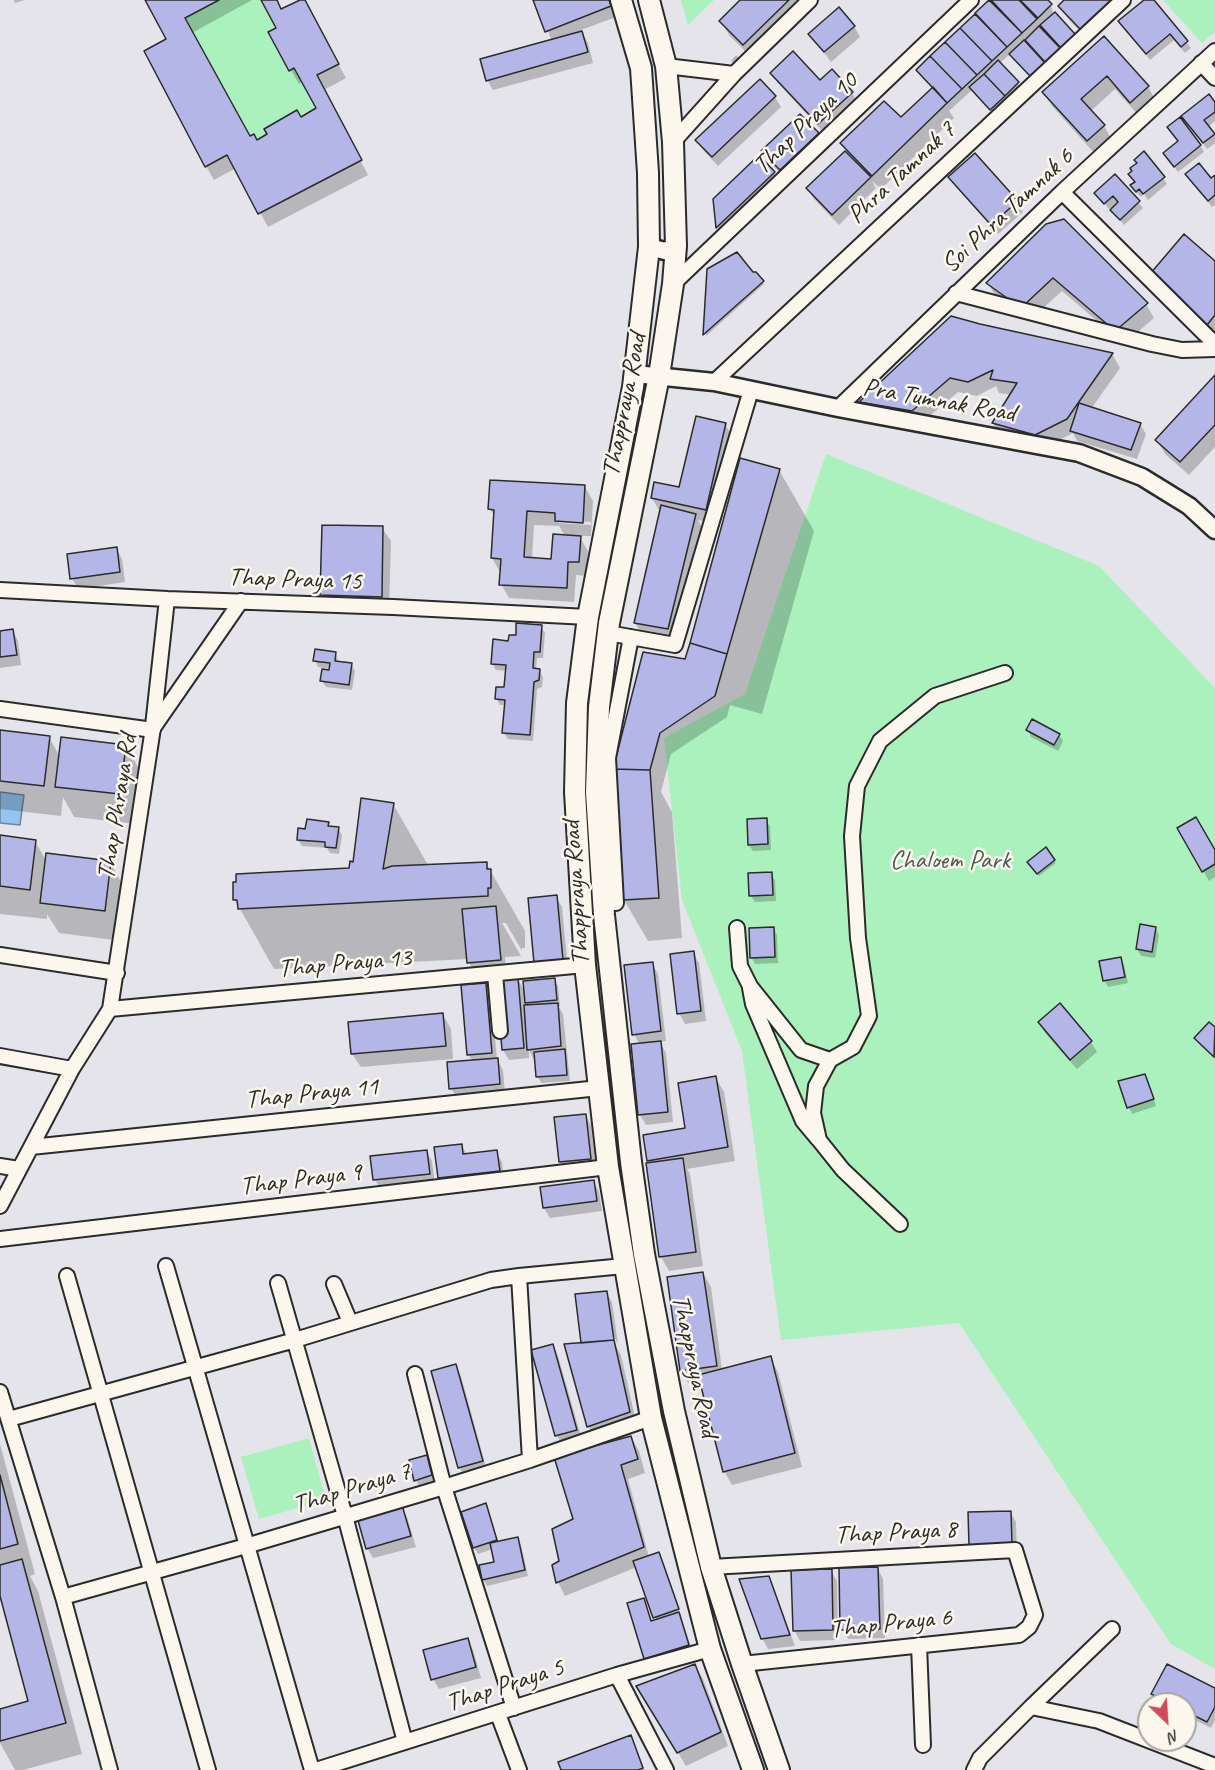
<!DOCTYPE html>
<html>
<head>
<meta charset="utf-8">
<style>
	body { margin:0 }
	#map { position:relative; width:1215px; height:1770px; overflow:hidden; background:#e5e4ea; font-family:Caveat,sans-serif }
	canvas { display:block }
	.north { position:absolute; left:1137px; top:1692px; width:60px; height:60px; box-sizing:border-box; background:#fbf7ec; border:2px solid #a8a59f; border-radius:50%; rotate:155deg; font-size:16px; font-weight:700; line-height:24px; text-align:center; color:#2b2b2b }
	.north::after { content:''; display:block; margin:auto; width:21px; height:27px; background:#d1495b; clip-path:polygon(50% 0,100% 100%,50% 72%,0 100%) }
</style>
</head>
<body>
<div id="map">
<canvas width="1215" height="1770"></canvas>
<div class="north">N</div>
</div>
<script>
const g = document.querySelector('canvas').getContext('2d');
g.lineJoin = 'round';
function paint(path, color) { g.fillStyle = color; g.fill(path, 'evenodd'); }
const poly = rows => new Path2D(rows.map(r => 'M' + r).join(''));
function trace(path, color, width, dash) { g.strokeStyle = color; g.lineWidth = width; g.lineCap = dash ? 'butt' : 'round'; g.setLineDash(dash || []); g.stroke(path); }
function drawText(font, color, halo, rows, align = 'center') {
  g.font = font + ' Caveat,sans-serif'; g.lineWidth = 5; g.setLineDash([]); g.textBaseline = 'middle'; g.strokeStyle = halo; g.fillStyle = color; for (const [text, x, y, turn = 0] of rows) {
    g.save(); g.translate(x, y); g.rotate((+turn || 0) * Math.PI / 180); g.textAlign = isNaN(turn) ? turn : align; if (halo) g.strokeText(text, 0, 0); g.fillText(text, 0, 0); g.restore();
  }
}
paint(poly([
	[219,0,261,0,276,28,269,32,289,70,294,68,316,108,301,117,297,111,265,128,267,134,257,140,254,134,250,136,185,18],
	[681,0,714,0,688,25],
	[1163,0,1215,0,1215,32,1202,43],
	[826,454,1099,566,1215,688,1215,1669,1171,1644,959,1323,781,1340,742,1051,682,900,664,738,745,694],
	[309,1438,326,1500,259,1519,241,1457]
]), '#aaf1bd');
const water = poly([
	[0,792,24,795,20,825,0,823,0,792]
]);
paint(water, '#95c4f0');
trace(water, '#6b87a1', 1.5);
paint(poly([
	[14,0,25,0,15,3],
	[147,0,252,0,192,33,249,138,257,142,318,108,303,81,299,84,270,33,278,28,263,0,276,0,281,11,311,14,346,78,324,90,368,175,268,227,236,168,214,180,206,166,168,40],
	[535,0,610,0,616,17,581,30,588,43,593,63,493,90,487,80,552,41],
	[742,0,810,0,752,58,729,35,721,21],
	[992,0,1046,0,1051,5,1053,13,1078,42,1035,82,1011,53,1000,63,1022,90,994,115,972,90,949,111,954,118,881,189,872,181,876,188,839,225,814,199,808,189,847,151,842,143,901,120,933,89,918,70],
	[1067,0,1127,0,1086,38,1066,16,1060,6],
	[1147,0,1152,0,1191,48,1185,53,1174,40,1150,60,1120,22],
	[854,26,860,37,831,62,810,34],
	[1104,39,1148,87,1156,101,1139,116,1115,89,1091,111,1104,126,1112,140,1095,154,1052,106,1044,92],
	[736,55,741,60,737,68,731,61],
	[832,71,852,93,858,103,825,134,778,83,772,73,820,82],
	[760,81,775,97,781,107,718,166,703,150,697,140],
	[1215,104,1215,121,1208,127,1215,136,1215,143,1207,149,1187,123],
	[817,134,823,145,786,180,769,161,763,151],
	[1179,142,1200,145,1204,152,1178,172,1165,154],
	[975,155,1017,202,1023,212,998,234,956,187,950,177],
	[759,157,774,173,780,183,723,237,718,227,714,200],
	[1130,174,1163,178,1167,184,1148,200,1144,194,1141,197,1136,192,1132,186,1136,183],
	[1187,175,1211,180,1215,177,1215,205,1212,207],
	[1115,176,1143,208,1124,225,1111,208,1109,209,1096,193],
	[1046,225,1146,304,1154,318,1124,344,1062,291,1029,321,996,297,988,283],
	[1215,263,1215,337,1160,288],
	[708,270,763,282,764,284,706,336],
	[952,318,1112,354,1120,368,1091,409,1140,424,1146,434,1137,459,1077,441,1073,433,1043,448,1001,437,993,423,1012,395,999,393,996,386,977,396,958,392,920,424,869,415,861,402],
	[1215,378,1215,447,1189,475,1165,454,1157,440],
	[725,424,733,438,713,523,698,520,703,529,676,642,644,637,635,623,660,512,652,498,680,489],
	[779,470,814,531,762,714,730,705,727,717,671,754,661,792,672,812,682,938,648,941,624,900,615,769,686,660],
	[585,487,593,501,591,536,579,536,588,551,586,576,576,575,574,602,509,598,501,584,500,572,492,558,495,517,490,509],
	[559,520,591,522,591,525,559,523],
	[534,525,559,526,565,536,553,561,532,559],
	[323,526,382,528,391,541,389,610,330,609,322,595],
	[116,548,122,559,125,582,78,589,72,578],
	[541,627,545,633,543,658,537,658,536,670,539,670,543,677,542,687,537,689,533,741,508,739,504,733,506,705,500,705,496,698,506,689,507,671,496,670,492,663,509,642,517,637],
	[13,631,18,641,21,665,0,668,0,632],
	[336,654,339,663,351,664,355,671,352,690,326,687,322,681,330,669,318,667,315,660],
	[1028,730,1059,735,1063,741,1058,751,1031,737],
	[0,732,49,737,60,757,126,746,143,776,137,824,74,817,63,797,61,816,0,809],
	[393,804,428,865,486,863,525,931,525,948,522,948,522,951,506,923,502,923,521,956,505,957,506,970,474,973,468,959,274,969,235,900,350,870],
	[766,820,770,826,771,850,753,851,749,845],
	[328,823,331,827,338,828,342,835,339,854,330,853,327,848,302,846,298,840,307,831],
	[1179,828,1215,853,1215,877,1209,881],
	[0,837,35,841,46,861,110,862,127,893,122,941,59,933,47,914,47,919,0,914],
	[1054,861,1056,863,1039,876,1030,865],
	[771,874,775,880,776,901,755,902,751,896],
	[556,897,562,907,568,970,535,963],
	[773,928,777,935,778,963,755,964,752,958],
	[1156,929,1159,935,1155,958,1141,956,1137,949],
	[693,953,699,963,706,1021,685,1024,679,1013],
	[1120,959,1124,965,1128,983,1108,987,1104,980],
	[652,964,658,974,666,1041,660,1042,666,1053,673,1122,646,1125,640,1115,640,1045,634,1034],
	[518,979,525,993,555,980,558,986,560,1006,558,1006,563,1014,570,1081,541,1083,538,1077,536,1060,534,1060,529,1050,529,1058,509,1060,503,1050],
	[485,984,491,994,497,1060,503,1070,505,1094,457,1098,451,1088,473,1062,469,1055],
	[443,1015,451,1029,453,1059,361,1067,352,1054],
	[1040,1023,1091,1042,1097,1052,1077,1069,1045,1033],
	[1209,1024,1215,1029,1215,1059,1200,1045,1196,1038],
	[716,1078,724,1092,735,1161,687,1169,690,1174,703,1266,669,1271,661,1257,648,1165,651,1164,649,1160,687,1129],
	[1148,1082,1156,1106,1132,1114,1129,1107],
	[585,1115,591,1125,596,1169,566,1172,560,1162],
	[462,1146,467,1155,496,1152,502,1162,504,1181,445,1188,439,1178],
	[426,1151,432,1161,435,1184,381,1190,375,1180],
	[594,1182,599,1192,602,1211,550,1218,544,1208],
	[703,1273,711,1287,722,1370,770,1358,778,1372,802,1467,732,1485,724,1471,702,1383,689,1384,681,1371],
	[606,1292,612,1302,618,1344,612,1333,609,1334,621,1355,637,1426,596,1440,588,1426,583,1344],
	[553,1345,558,1356,582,1440,563,1446,557,1436,533,1351],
	[455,1366,461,1376,487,1471,465,1477,459,1467],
	[631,1437,639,1451,645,1473,628,1479,649,1557,658,1554,664,1564,694,1656,651,1669,645,1658,643,1600,652,1622,657,1621,637,1567,565,1596,558,1582,560,1562,574,1520],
	[0,1444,35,1574,30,1576,38,1591,82,1754,23,1770,15,1770,0,1743,0,1710,30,1702,0,1590],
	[426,1457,435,1482,419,1486,416,1480],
	[485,1505,499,1543,517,1539,521,1545,528,1576,487,1586,483,1579,496,1563,493,1549,478,1554,474,1547],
	[401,1507,407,1517,416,1547,373,1558,367,1548],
	[1010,1512,1016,1522,1017,1555,977,1556],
	[878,1569,883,1579,885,1638,848,1639,842,1629],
	[831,1571,837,1581,838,1640,800,1641,794,1630],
	[768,1578,774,1588,795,1646,768,1649,762,1638],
	[467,1639,473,1650,481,1678,439,1689,433,1679],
	[695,1665,703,1679,728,1746,686,1766,646,1700],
	[1215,1690,1215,1720,1211,1728,1185,1715,1185,1704,1164,1704,1156,1700,1153,1693],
	[631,1737,645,1770,563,1770]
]), '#0003');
const building = poly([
	[145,0,219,0,185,18,250,136,254,134,257,140,267,134,264,129,297,110,301,117,316,108,294,68,289,71,268,32,276,28,261,0,277,0,281,9,300,0,305,0,339,64,317,75,362,160,258,214,227,155,205,167,144,51,166,39,145,0],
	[533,0,609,0,611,6,545,32,533,0],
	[740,0,789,0,743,45,719,21,740,0],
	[989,0,1022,33,1007,47,975,13,989,0],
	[991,0,1019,0,1037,19,1022,33,991,0],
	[1020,0,1048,0,1052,4,1038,18,1020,0],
	[1064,0,1111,0,1080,29,1058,6,1064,0],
	[1144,0,1154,0,1188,41,1181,47,1170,34,1146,54,1118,21,1144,0],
	[839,7,855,26,824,52,808,34,839,7],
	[1055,12,1075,34,1061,48,1040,25,1055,12],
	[975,14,1007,47,992,61,960,28,975,14],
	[1039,26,1060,48,1045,62,1025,40,1039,26],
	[960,28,992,61,977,75,945,42,960,28],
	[582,31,588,52,486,81,480,59,582,31],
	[1104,36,1149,86,1130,103,1107,76,1081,99,1105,125,1087,141,1042,92,1104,36],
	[1024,40,1045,63,1030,76,1009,54,1024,40],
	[945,42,977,75,962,89,930,56,945,42],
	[793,51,820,80,832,69,853,92,818,124,770,73,793,51],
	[930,56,962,89,947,103,916,70,930,56],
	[998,60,1019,82,1005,96,984,74,998,60],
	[984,74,1005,96,990,110,969,87,984,74],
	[760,79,776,96,712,157,695,140,760,79],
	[933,87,947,103,872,176,840,143,884,101,901,117,933,87],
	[1209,94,1215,102,1215,112,1204,120,1215,134,1203,143,1181,116,1209,94],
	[800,114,819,133,780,170,761,151,800,114],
	[1180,117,1201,145,1174,167,1163,153,1178,141,1167,127,1180,117],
	[845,151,871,177,832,215,806,188,845,151],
	[1144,151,1165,177,1143,194,1139,189,1136,192,1130,185,1135,182,1128,174,1132,171,1130,168,1137,163,1134,160,1144,151],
	[975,153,1018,201,991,225,948,177,975,153],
	[759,155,775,172,716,228,713,199,759,155],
	[1199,163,1211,178,1215,175,1215,195,1208,201,1185,174,1199,163],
	[1115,174,1140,201,1120,220,1110,210,1118,202,1113,196,1104,204,1094,193,1115,174],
	[1064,219,1148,303,1115,331,1053,278,1021,308,986,283,1046,224,1064,219],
	[1184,234,1215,261,1215,315,1207,325,1150,274,1184,234],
	[737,252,753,272,756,272,764,281,703,335,707,269,737,252],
	[951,316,980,324,1113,353,1067,419,1035,435,992,423,1017,383,990,379,993,370,968,382,950,378,912,411,859,402,951,316],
	[1215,375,1215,425,1180,462,1155,440,1215,375],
	[1079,403,1141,423,1131,450,1070,431,1079,403],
	[696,416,726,423,706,510,651,498,654,482,679,487,696,416],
	[740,458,780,469,727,654,690,643,740,458],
	[490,480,585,485,583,523,555,521,555,513,527,511,524,557,551,559,553,534,581,536,579,562,568,562,567,588,499,585,501,559,491,558,494,510,488,509,490,480],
	[661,505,696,514,668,629,634,623,661,505],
	[322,525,383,526,382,597,320,595,322,525],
	[117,547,120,572,70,579,67,554,117,547],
	[516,623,542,625,540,652,534,652,533,668,540,669,539,680,534,682,530,735,502,733,505,700,495,699,496,687,504,687,506,665,491,664,493,639,508,641,509,635,516,635,516,623],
	[13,629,17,655,0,657,0,631,13,629],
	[690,643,727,654,715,696,660,733,650,770,613,769,643,652,685,659,690,643],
	[315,649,336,652,335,661,352,663,349,685,320,681,322,669,329,670,330,663,313,661,315,649],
	[1032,719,1060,734,1054,745,1026,730,1032,719],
	[0,730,50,736,44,786,0,781,0,730],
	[61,737,126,745,120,794,55,787,61,737],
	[613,769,650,770,659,898,623,900,613,769],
	[361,798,394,803,383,869,392,866,487,862,487,869,491,869,491,888,488,888,488,896,238,909,237,900,233,900,233,882,236,882,236,874,349,868,350,861,353,862,361,798],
	[1196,817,1215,850,1215,864,1202,872,1177,828,1196,817],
	[767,818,768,844,748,845,747,819,767,818],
	[307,819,329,822,328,826,339,827,336,848,325,847,325,842,297,840,298,828,305,829,307,819],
	[0,835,36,840,30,890,0,886,0,835],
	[1046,847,1055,860,1037,874,1027,862,1046,847],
	[46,853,111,861,105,911,40,903,46,853],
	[772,872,773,895,749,896,748,873,772,872],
	[557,895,563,960,534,963,528,898,557,895],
	[496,906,501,960,467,963,462,909,496,906],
	[1140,924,1156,927,1152,952,1136,949,1140,924],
	[774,927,775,957,750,958,749,928,774,927],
	[694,951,701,1011,677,1014,670,954,694,951],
	[1121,957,1125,977,1103,981,1099,961,1121,957],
	[653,962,661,1031,632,1035,624,965,653,962],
	[518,978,524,1048,502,1050,496,980,518,978],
	[555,978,557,1000,525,1003,523,981,555,978],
	[486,983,492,1053,467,1055,461,985,486,983],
	[558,1003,561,1046,527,1050,524,1005,558,1003],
	[1060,1003,1092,1041,1070,1060,1038,1022,1060,1003],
	[443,1013,446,1046,351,1054,348,1022,443,1013],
	[1209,1022,1215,1027,1214,1057,1194,1038,1209,1022],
	[661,1041,668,1112,638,1115,631,1044,661,1041],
	[565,1049,567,1075,536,1077,534,1052,565,1049],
	[498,1058,500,1084,449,1089,447,1062,498,1058],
	[1145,1074,1154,1099,1127,1108,1118,1081,1145,1074],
	[716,1076,728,1147,647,1161,643,1135,685,1128,678,1083,716,1076],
	[586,1114,591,1159,559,1162,554,1117,586,1114],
	[462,1144,463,1154,497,1150,500,1171,438,1178,434,1147,462,1144],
	[427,1150,430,1174,373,1180,370,1156,427,1150],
	[683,1158,696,1252,659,1257,646,1163,683,1158],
	[594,1180,597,1201,543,1208,540,1187,594,1180],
	[703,1272,717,1366,680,1371,667,1277,703,1272],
	[607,1291,614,1340,581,1343,575,1294,607,1291],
	[614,1340,630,1412,587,1427,564,1344,614,1340],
	[553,1344,577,1430,555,1436,531,1350,553,1344],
	[771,1356,795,1453,723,1472,698,1375,771,1356],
	[456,1364,483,1461,458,1468,431,1371,456,1364],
	[631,1436,638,1459,621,1465,644,1547,556,1583,552,1565,559,1561,552,1529,573,1519,554,1457,631,1436],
	[427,1455,432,1475,414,1481,409,1460,427,1455],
	[0,1475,18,1544,0,1549,0,1475],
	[486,1503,497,1540,473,1548,461,1512,486,1503],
	[402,1505,411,1536,366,1549,357,1517,402,1505],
	[1011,1511,1012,1545,969,1546,968,1512,1011,1511],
	[518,1537,525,1570,482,1580,479,1565,494,1562,490,1543,518,1537],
	[659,1552,679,1609,653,1618,633,1561,659,1552],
	[22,1559,66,1723,0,1741,0,1709,28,1701,0,1596,0,1565,22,1559],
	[878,1567,880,1629,840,1630,839,1568,878,1567],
	[832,1569,833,1630,793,1631,791,1570,832,1569],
	[769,1576,790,1635,761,1639,739,1579,769,1576],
	[644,1598,651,1621,679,1612,689,1645,644,1659,627,1603,644,1598],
	[468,1638,476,1667,431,1680,423,1650,468,1638],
	[695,1664,721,1732,677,1753,636,1686,695,1664],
	[1167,1664,1215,1688,1215,1707,1207,1722,1185,1711,1185,1704,1171,1704,1151,1694,1167,1664],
	[631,1735,643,1768,638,1770,561,1770,558,1762,631,1735]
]);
paint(building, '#b3b6e7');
trace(building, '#2b2b2b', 1.5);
const minor = poly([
	[1201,63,1215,78],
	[666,66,734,74],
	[673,142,734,74,810,0],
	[1062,192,1215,344],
	[673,284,971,0],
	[956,293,1152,344,1182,350,1215,349],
	[714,382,1123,0],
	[838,408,1062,192,1215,51],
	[0,590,167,599,393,607,588,617],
	[608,633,675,645,751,390],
	[0,709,153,730],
	[153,726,167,599],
	[603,903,616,903,608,758,631,637],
	[737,928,740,966,750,986,801,1050,830,1060,853,1047,869,1016,858,938,852,836,857,786,880,741,935,696,1005,673],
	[0,955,117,973],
	[495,974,500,1031],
	[750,988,753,1004,803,1121,818,1139],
	[110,1009,585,965],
	[0,1056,72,1069],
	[830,1060,816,1086,813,1113,819,1140,843,1170,900,1224],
	[31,1147,599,1088],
	[0,1166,19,1169],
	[0,1206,72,1069,110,1009,153,728,241,601],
	[0,1239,608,1167],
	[166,1266,312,1770],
	[67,1276,208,1770],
	[519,1276,530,1460],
	[278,1283,345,1516,405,1742],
	[334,1284,350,1322],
	[415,1374,444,1487,514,1708],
	[0,1392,63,1597,110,1770],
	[9,1419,295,1340,491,1280,519,1276,624,1266],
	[711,1567,1015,1550,1035,1615,1029,1627,1019,1635,742,1664],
	[63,1597,246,1546,444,1487,530,1460,651,1418],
	[919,1645,923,1745],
	[617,1675,666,1770],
	[1031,1707,1112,1629],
	[498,1714,519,1770],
	[316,1770,617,1675,710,1649],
	[974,1770,980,1758,1031,1707,1099,1721,1215,1766]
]);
const tertiary = poly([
	[649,247,665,251,676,246],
	[635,374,714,382,838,408,1079,453,1142,477,1189,506,1215,530]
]);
const secondary = poly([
	[621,0,641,68,648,173,649,247,633,387,588,617,577,703,575,792,585,965,608,1167,651,1418,710,1649,753,1770],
	[649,0,666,66,673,142,676,246,673,284,659,376,609,623,599,707,596,792,604,915,631,1162,644,1254,674,1411,711,1567,742,1664,779,1770]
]);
trace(minor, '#2b2b2b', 18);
trace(tertiary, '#2b2b2b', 21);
trace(secondary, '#2b2b2b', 24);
trace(minor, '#fbf7ec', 14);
trace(tertiary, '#fbf7ec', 16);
trace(secondary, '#fbf7ec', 20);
drawText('26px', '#2b2b2b', '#fbf7ec', [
	["Thap Praya 10",806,124,-44],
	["Phra Tamnak 7",902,173,-43],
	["Soi Phra Tamnak 6",1008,211,-43],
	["Pra Tumnak Road",939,401,10],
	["Thappraya Road",625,405,-79],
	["Thap Praya 15",295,580,2],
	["Thap Phraya Rd",118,807,-81],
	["Thappraya Road",577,893,-94],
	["Thap Praya 13",345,964,-5],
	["Thap Praya 11",312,1094,-6],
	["Thap Praya 9",301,1180,-7],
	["Thappraya Road",694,1366,78],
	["Thap Praya 7",352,1489,-17],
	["Thap Praya 8",896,1533,-3],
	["Thap Praya 6",891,1624,-6],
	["Thap Praya 5",505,1686,-18]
]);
drawText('26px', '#4b5c50', '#fbf7ec', [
	["Chaloem Park",950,861]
]);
</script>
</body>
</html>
